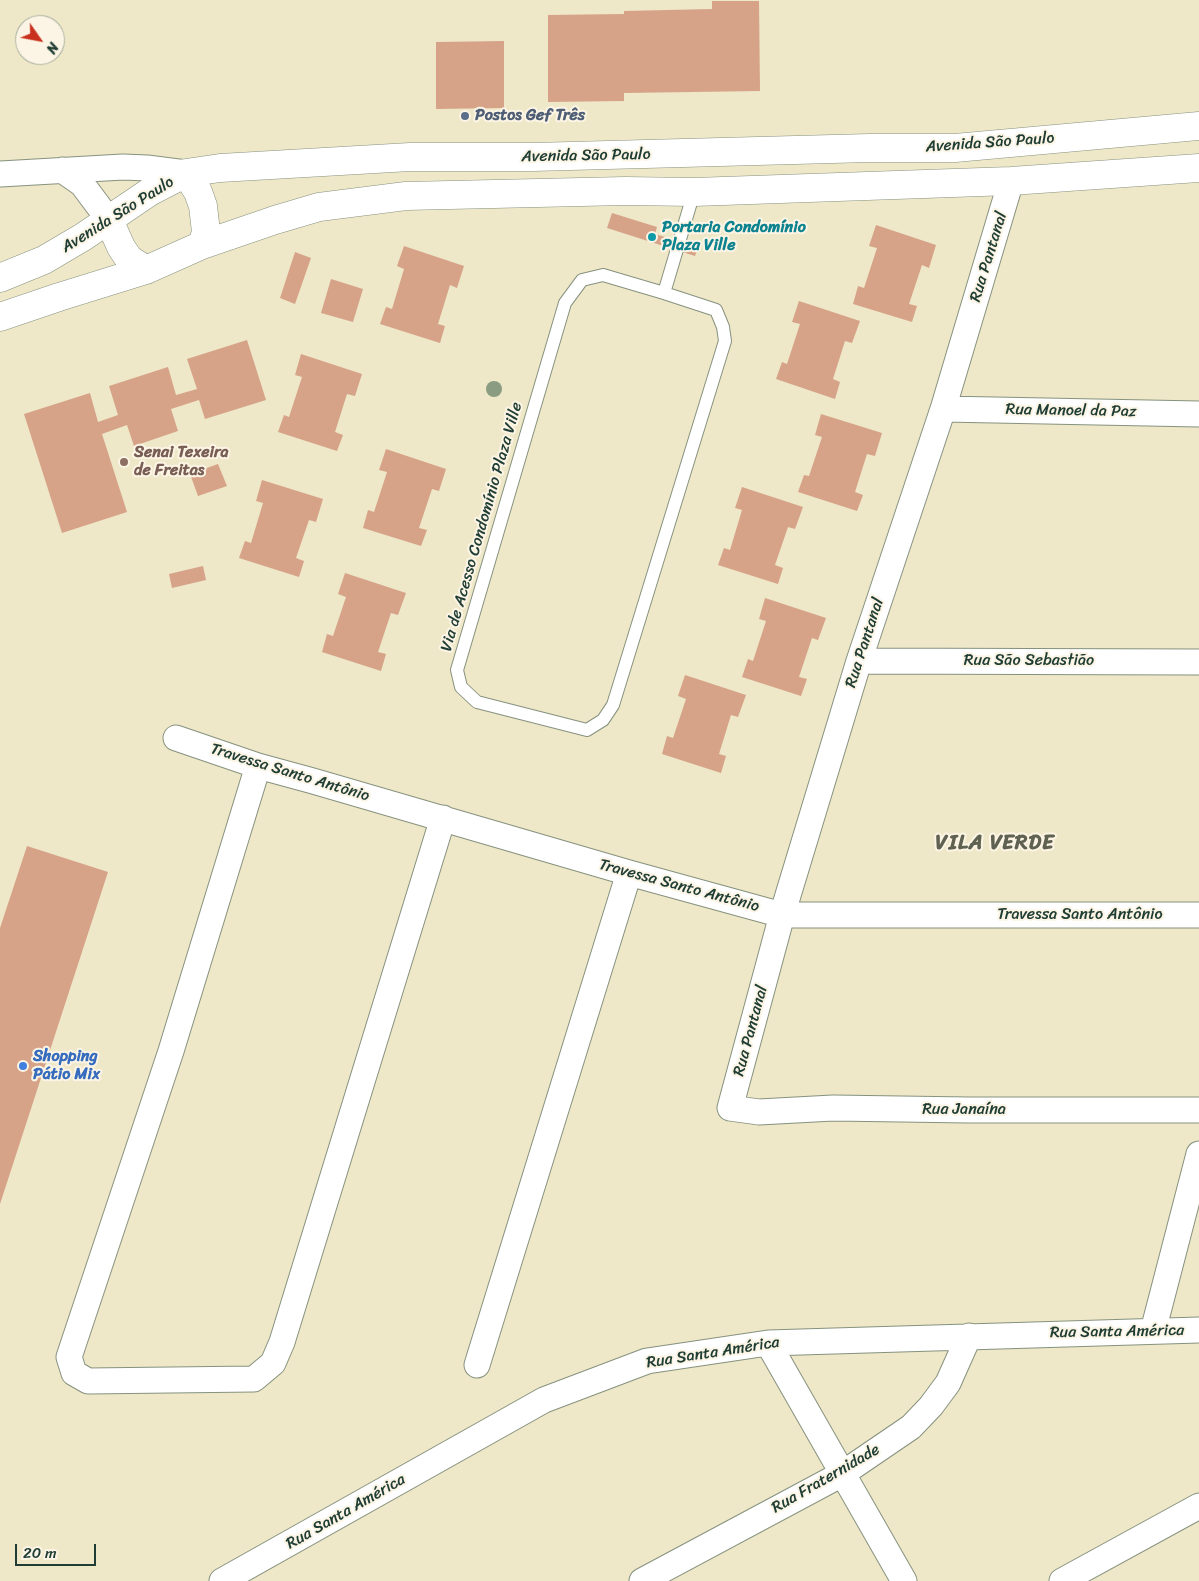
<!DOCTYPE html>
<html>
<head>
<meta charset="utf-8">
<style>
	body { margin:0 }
	#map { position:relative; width:1199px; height:1581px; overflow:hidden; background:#eee7c8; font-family:Sriracha,sans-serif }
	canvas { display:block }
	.north { position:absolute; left:15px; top:15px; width:50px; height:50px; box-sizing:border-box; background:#fcf5e5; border:1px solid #a4ab9e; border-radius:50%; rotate:123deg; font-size:14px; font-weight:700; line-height:20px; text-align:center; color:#1f3d34 }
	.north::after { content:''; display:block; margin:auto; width:18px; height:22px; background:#c8321e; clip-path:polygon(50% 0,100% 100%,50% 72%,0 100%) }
	.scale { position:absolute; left:15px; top:1544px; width:81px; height:22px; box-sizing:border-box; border:2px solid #1f3d34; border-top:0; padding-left:6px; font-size:15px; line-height:18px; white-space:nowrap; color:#1f3d34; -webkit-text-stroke:4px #fcf5e5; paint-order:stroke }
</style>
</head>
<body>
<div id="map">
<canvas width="1199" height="1581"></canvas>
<div class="north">N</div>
<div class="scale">20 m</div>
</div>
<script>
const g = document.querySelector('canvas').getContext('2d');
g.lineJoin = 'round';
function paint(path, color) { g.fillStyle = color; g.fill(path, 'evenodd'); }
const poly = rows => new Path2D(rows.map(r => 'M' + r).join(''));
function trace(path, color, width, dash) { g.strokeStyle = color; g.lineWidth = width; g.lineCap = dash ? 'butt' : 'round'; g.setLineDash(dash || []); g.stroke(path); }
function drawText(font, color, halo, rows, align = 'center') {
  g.font = font + ' Sriracha,sans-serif'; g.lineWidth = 4; g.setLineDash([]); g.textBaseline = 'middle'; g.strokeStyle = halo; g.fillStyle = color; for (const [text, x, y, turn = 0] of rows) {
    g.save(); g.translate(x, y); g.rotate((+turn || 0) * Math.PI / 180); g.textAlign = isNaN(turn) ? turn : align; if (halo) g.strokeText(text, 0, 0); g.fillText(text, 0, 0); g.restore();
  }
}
paint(poly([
	[712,1,759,1,760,91,624,93,624,101,548,102,548,15,624,14,624,11,712,9],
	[504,41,504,108,436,109,436,42],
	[612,213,657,227,655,234,698,247,695,256,607,228],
	[876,225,936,245,929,268,922,265,909,304,917,306,912,322,853,304,858,286,864,288,877,248,869,246],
	[404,246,464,266,457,288,450,285,438,324,445,326,440,343,380,324,386,307,392,309,404,269,397,266],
	[295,252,311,258,295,304,280,298],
	[331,279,363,289,353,322,321,313],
	[799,301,860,321,852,343,845,341,833,379,840,382,835,399,776,379,782,362,787,364,800,324,792,322],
	[247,340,266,400,205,419,199,400,171,409,178,431,134,446,127,425,102,434,127,512,62,533,24,414,90,393,98,422,118,415,109,386,168,367,176,395,197,389,187,359],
	[301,354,362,374,355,396,347,394,335,432,343,435,337,451,278,432,284,415,289,417,302,377,295,375],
	[821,414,882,433,875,456,867,454,855,492,863,495,857,511,798,492,804,475,809,476,822,437,815,435],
	[386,449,446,469,439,491,432,489,419,528,427,530,421,546,363,528,368,510,374,512,387,472,379,470],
	[218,464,227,486,198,496,190,474],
	[262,480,323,499,316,522,309,520,296,558,304,561,299,577,239,558,245,541,251,543,263,503,256,501],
	[742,487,803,507,795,529,788,527,775,565,783,568,778,584,718,565,724,548,730,550,742,510,735,508],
	[203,566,206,580,172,588,169,574],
	[345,573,406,593,398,615,391,613,378,652,386,654,381,671,322,652,327,634,333,636,346,597,338,594],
	[765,598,826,618,818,640,812,638,799,677,807,679,801,696,742,677,748,659,753,661,766,621,759,619],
	[685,675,746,695,738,717,731,715,719,754,726,756,721,773,662,754,667,736,673,738,686,699,678,696],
	[27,846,108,872,0,1204,0,928]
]), '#d6a388');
const lane = poly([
	[603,275,664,293,716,310,723,327,725,341,613,705,603,720,587,730,477,702,461,687,457,670,565,303,582,280,603,275],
	[664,293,694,192]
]);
const street = poly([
	[62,170,82,184,109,220],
	[0,174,123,167,147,168,186,173],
	[1011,181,943,409,859,661,782,915,730,1108,759,1112,833,1108,969,1110,1199,1110],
	[943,409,1199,414],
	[859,661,1199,662],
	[176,738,258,766,313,781,629,873,782,915,1199,915],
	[258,766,171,1051,69,1357,74,1373,88,1381,254,1379,273,1363,282,1342,443,818],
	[1153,1331,1199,1154],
	[768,1343,904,1581],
	[477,1365,629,873],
	[222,1581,544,1400,647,1361,768,1343,1199,1330],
	[642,1581,842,1474,911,1427,931,1406,948,1383,969,1336],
	[1062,1581,1199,1506]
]);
const secondary = poly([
	[186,173,198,192,203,206,206,232,202,245],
	[109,220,121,247,129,259,146,270],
	[0,278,44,260,83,237,151,191,186,173,220,168,410,157,533,157,870,148,955,148,1199,126],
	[0,317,59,297,146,270,202,245,275,220,319,207,406,196,625,191,694,192,1011,181,1199,168]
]);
trace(lane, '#86927e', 14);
trace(street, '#86927e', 27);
trace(secondary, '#86927e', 29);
trace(lane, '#fff', 12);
trace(street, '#fff', 25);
trace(secondary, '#fff', 28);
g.fillStyle = '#8a9c81';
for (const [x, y] of [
	[494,389]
]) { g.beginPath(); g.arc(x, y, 8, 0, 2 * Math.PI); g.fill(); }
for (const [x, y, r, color] of [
	[465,116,5,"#5c6f8a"],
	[652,237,5,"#0f9aa8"],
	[124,462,5,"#8d6e63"],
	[23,1066,5,"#3f7fe0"]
]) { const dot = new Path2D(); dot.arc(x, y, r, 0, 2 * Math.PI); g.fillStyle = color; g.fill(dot); trace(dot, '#fcf5e5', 2); }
drawText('bold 16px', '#4e5e75', '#fcf5e5', [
	["Postos Gef Três",475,116]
], 'left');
drawText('16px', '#1f3d34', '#fcf5e5', [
	["Avenida São Paulo",990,143,-4],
	["Avenida São Paulo",586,156,-1],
	["Avenida São Paulo",118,215,-32],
	["Rua Pantanal",989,257,-73],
	["Rua Manoel da Paz",1071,411,1],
	["Via de Acesso Condomínio Plaza Ville",482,527,-74],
	["Rua Pantanal",865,643,-72],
	["Rua São Sebastião",1029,661],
	["Travessa Santo Antônio",290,773,17],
	["Travessa Santo Antônio",679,886,15],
	["Travessa Santo Antônio",1080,915],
	["Rua Pantanal",751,1031,-75],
	["Rua Janaína",964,1110],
	["Rua Santa América",1117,1332,-1],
	["Rua Santa América",713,1353,-9],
	["Rua Fraternidade",826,1479,-30],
	["Rua Santa América",346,1512,-30]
]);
drawText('bold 16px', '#0d838f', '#fcf5e5', [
	["Portaria Condomínio",662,228],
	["Plaza Ville",662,246]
], 'left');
drawText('bold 16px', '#785e54', '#fcf5e5', [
	["Senai Texeira",134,453],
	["de Freitas",134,471]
], 'left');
drawText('bold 16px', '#366cbe', '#fcf5e5', [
	["Shopping",33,1057],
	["Pátio Mix",33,1075]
], 'left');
g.letterSpacing = '1px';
drawText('bold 21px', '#5f6151', '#fcf5e5', [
	["VILA VERDE",995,844]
]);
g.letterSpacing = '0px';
</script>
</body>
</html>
